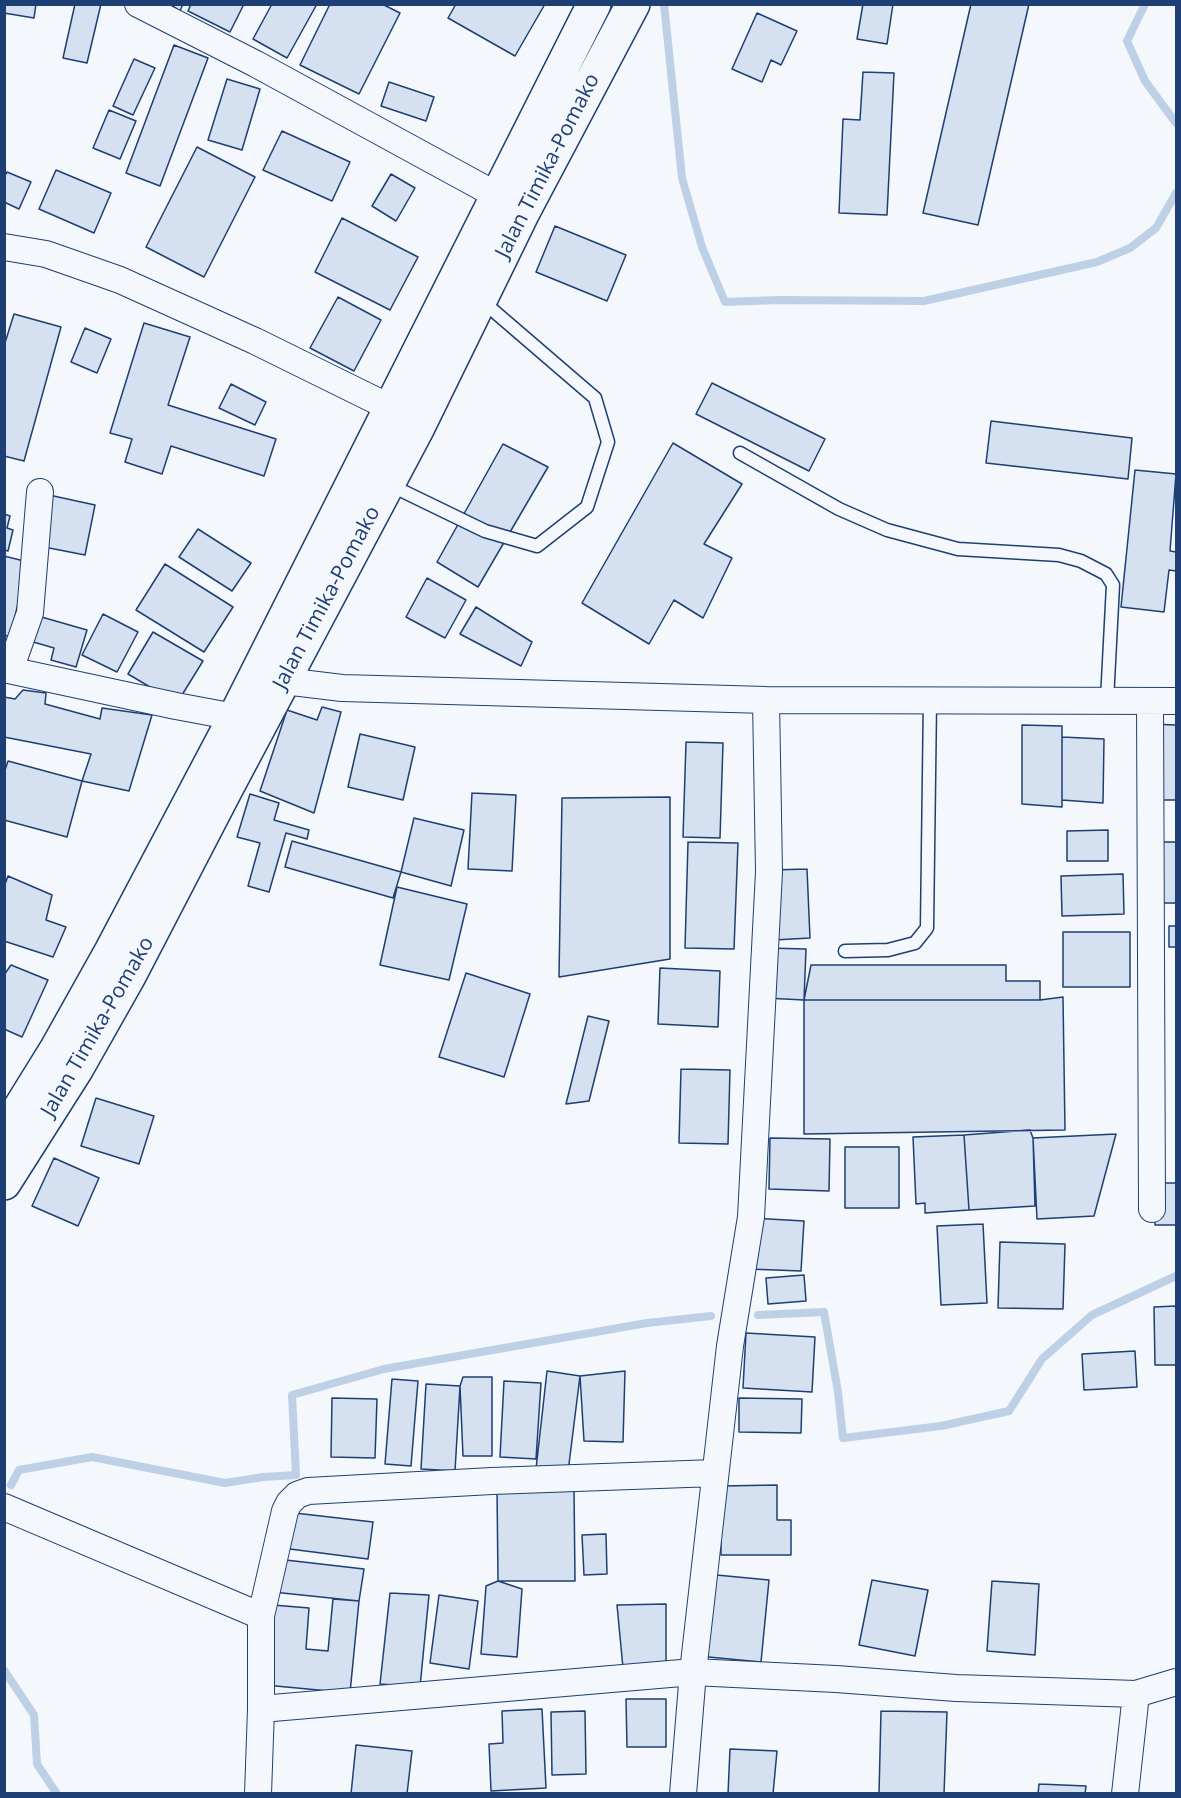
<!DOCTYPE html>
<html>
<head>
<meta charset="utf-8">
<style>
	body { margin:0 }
	#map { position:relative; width:1181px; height:1798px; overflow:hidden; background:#f4f7fb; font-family:"Open Sans",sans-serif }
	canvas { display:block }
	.frame { position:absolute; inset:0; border:6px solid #1d3f73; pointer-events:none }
</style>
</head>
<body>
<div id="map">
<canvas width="1181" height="1798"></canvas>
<div class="frame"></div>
</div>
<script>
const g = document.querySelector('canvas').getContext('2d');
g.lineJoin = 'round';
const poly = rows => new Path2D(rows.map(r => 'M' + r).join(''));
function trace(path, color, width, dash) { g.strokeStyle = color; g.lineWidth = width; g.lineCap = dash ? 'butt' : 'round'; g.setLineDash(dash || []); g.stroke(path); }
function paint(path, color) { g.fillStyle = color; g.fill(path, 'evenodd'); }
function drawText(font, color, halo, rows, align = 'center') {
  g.font = font + ' "Open Sans",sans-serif'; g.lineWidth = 4.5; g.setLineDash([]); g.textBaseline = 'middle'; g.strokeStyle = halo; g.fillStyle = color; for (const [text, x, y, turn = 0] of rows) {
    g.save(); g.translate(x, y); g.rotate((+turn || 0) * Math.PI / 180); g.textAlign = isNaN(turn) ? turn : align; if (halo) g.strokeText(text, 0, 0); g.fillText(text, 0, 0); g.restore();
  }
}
trace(poly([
	[664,4,682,178,702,247,725,302,779,300,924,301,1097,262,1130,248,1156,228,1176,193],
	[1145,4,1127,41,1145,81,1176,123],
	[758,1315,824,1312,838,1392,843,1438,941,1426,1009,1411,1042,1359,1092,1315,1176,1276],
	[11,1485,19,1470,92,1457,225,1483,263,1477,296,1475,292,1395,384,1369,647,1323,711,1316],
	[4,1670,34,1715,37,1764,57,1794]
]), '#bed0e5', 8);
const building = poly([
	[4,4,36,4,34,18,4,13,4,4],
	[75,4,101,4,87,63,63,58,75,4],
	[170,4,183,4,180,11,170,4],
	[191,4,244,4,230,32,188,11,191,4],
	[272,4,317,4,287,58,253,39,272,4],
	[330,4,382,4,400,13,359,94,300,65,330,4],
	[456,4,545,4,515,56,448,18,456,4],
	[863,4,893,4,887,44,857,39,863,4],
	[971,4,1029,4,978,225,923,213,971,4],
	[757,13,797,31,781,65,771,60,762,82,732,69,757,13],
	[174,45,208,58,160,186,126,173,174,45],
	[134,59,155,68,133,115,113,106,134,59],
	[863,72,894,73,887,215,839,213,843,119,860,120,863,72],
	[227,79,260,89,242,150,208,140,227,79],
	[389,82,434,97,426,121,381,106,389,82],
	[109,110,136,121,120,159,93,148,109,110],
	[282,131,350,162,332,201,263,170,282,131],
	[197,147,255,177,204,277,146,247,197,147],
	[56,170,111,193,94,233,39,209,56,170],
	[7,172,31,182,19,209,4,202,4,177,7,172],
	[391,174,415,188,396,221,372,206,391,174],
	[342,218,418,257,390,310,315,272,342,218],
	[555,226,626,255,607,301,536,272,555,226],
	[338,297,381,320,354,371,310,348,338,297],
	[14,314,61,327,24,461,4,456,4,346,14,314],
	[144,323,190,337,168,405,276,439,264,476,171,446,162,474,125,462,132,439,110,433,144,323],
	[85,328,111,339,97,373,71,362,85,328],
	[712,383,825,439,809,471,696,414,712,383],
	[231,384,266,402,255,425,219,408,231,384],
	[991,421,1132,438,1128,479,986,463,991,421],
	[673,443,742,484,704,544,732,558,703,618,674,600,649,644,582,603,673,443],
	[503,444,548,467,478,587,437,562,503,444],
	[1135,470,1176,474,1170,551,1176,552,1176,571,1169,570,1164,612,1121,607,1135,470],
	[49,495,95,505,85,555,39,546,49,495],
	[4,514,10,516,7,528,13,530,8,551,4,550,4,514],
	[198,529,251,563,232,591,179,557,198,529],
	[4,556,28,562,10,637,4,635,4,556],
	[165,564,233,607,204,652,136,610,165,564],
	[427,578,466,600,445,638,406,617,427,578],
	[476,607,532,642,521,666,460,634,476,607],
	[31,614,87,630,76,667,51,660,54,648,23,639,31,614],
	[103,614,138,632,117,672,82,655,103,614],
	[153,632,203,661,177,703,128,674,153,632],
	[23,690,46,693,45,704,100,719,102,708,152,715,129,791,82,781,91,754,4,737,4,697,15,699,23,690],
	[322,707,341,712,314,813,260,791,287,710,317,720,322,707],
	[1151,724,1176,725,1176,800,1151,800,1151,724],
	[1022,725,1062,726,1062,807,1022,804,1022,725],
	[360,734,415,747,403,800,348,787,360,734],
	[1062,737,1104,739,1103,803,1062,800,1062,737],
	[686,742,723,743,720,838,683,837,686,742],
	[8,761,82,781,67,837,4,820,4,773,8,761],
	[472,793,516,795,512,871,468,869,472,793],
	[250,794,279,803,274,820,309,830,307,839,286,833,269,892,248,886,260,843,237,837,250,794],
	[670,797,670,959,559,977,562,798,670,797],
	[414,818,464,830,451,886,401,872,414,818],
	[1108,830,1108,861,1067,861,1067,831,1108,830],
	[292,841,401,872,393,898,285,867,292,841],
	[688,842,738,843,734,949,685,948,688,842],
	[1152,842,1176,842,1176,903,1152,903,1152,842],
	[807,869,810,938,774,940,771,870,807,869],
	[1123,874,1124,914,1062,916,1061,876,1123,874],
	[8,876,52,895,46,920,66,927,53,957,4,941,4,887,8,876],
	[397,887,467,904,449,980,380,965,397,887],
	[1169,926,1176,926,1176,947,1169,947,1169,926],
	[1063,932,1130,932,1130,987,1063,987,1063,932],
	[767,948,806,949,804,1000,765,998,767,948],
	[11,965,48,980,22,1037,4,1029,4,975,11,965],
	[811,965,1006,965,1006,981,1040,981,1040,1000,804,1000,811,965],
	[660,968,720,971,718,1027,658,1024,660,968],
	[466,973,530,994,504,1077,439,1057,466,973],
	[1063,997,1065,1130,804,1134,804,1000,1040,1000,1063,997],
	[588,1016,609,1021,589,1101,566,1104,588,1016],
	[681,1069,730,1070,728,1144,679,1143,681,1069],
	[96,1098,154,1116,139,1164,81,1146,96,1098],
	[1030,1130,1033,1138,1035,1206,969,1210,964,1135,1030,1130],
	[1116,1134,1094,1216,1037,1219,1033,1138,1116,1134],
	[964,1135,969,1210,925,1213,925,1203,916,1204,913,1137,964,1135],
	[770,1138,830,1139,829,1191,769,1189,770,1138],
	[845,1147,899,1147,899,1208,845,1208,845,1147],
	[54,1158,99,1178,78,1226,32,1206,54,1158],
	[1154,1183,1176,1183,1176,1225,1155,1225,1154,1183],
	[752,1218,804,1221,801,1271,749,1269,752,1218],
	[983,1224,987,1303,941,1305,937,1226,983,1224],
	[1000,1242,1065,1244,1063,1309,998,1308,1000,1242],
	[804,1275,806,1301,768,1304,766,1278,804,1275],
	[1176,1306,1176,1365,1155,1365,1154,1307,1176,1306],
	[746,1333,815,1337,812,1392,743,1388,746,1333],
	[1135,1351,1137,1387,1084,1390,1082,1354,1135,1351],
	[547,1371,580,1376,568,1472,536,1469,547,1371],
	[625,1371,623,1442,584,1441,580,1376,625,1371],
	[463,1377,492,1377,492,1456,463,1456,460,1386,463,1377],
	[392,1379,418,1381,411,1466,385,1464,392,1379],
	[504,1381,541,1383,536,1459,500,1457,504,1381],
	[426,1384,460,1386,455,1471,421,1469,426,1384],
	[332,1398,377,1399,375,1458,331,1457,332,1398],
	[739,1398,802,1399,801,1433,739,1432,739,1398],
	[777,1485,777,1520,791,1520,791,1555,721,1555,721,1486,777,1485],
	[574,1488,575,1581,498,1581,497,1489,574,1488],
	[286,1512,373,1522,368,1559,282,1548,286,1512],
	[606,1534,607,1574,584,1575,582,1535,606,1534],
	[277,1559,364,1569,359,1601,273,1592,277,1559],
	[706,1574,769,1580,761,1662,698,1656,706,1574],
	[872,1580,928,1590,915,1656,859,1645,872,1580],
	[498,1581,522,1589,517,1657,481,1654,486,1586,498,1581],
	[992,1581,1039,1584,1035,1655,987,1651,992,1581],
	[390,1593,429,1595,420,1687,380,1684,390,1593],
	[439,1595,478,1601,469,1669,430,1663,439,1595],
	[333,1599,359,1601,350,1693,265,1685,273,1605,309,1608,306,1649,328,1651,333,1599],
	[666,1604,666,1662,623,1668,617,1605,666,1604],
	[626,1699,666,1699,666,1747,627,1747,626,1699],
	[542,1709,546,1788,491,1791,489,1744,503,1743,502,1711,542,1709],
	[585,1711,586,1774,552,1775,551,1712,585,1711],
	[881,1711,947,1712,944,1794,879,1794,881,1711],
	[356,1745,412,1751,407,1794,351,1794,356,1745],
	[730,1749,777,1751,773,1794,728,1794,730,1749],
	[1039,1784,1086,1786,1085,1794,1038,1794,1039,1784]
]);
paint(building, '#d5e0f0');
trace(building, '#1d3f73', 1.5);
const service = poly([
	[740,453,839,509,887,530,958,549,1059,555,1081,561,1106,574,1113,585,1107,700],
	[388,484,485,531,537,546,587,507,608,442,595,398,481,300],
	[845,951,888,950,915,943,927,928,930,700]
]);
const minor = poly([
	[138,4,256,64,498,196],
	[4,247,46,254,120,280,255,341,391,408],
	[4,669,176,706,235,717],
	[10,670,30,613,40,492],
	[284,681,342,688,766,700,1176,701],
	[1150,702,1152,1209],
	[4,1507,261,1616,261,1709,258,1794],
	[261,1616,285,1511,289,1503,297,1495,308,1491,492,1481,715,1473],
	[261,1709,693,1672,836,1679,956,1688,1136,1694,1176,1682],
	[683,1794,693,1672,730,1346,751,1217,769,872,766,700],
	[1125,1794,1136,1694]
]);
const trunk = poly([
	[4,1134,56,1050,112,950,235,717,594,4],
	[4,1183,77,1068,129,976,226,789,417,429,523,212,633,4]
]);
trace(service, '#1d3f73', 15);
trace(minor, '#1d3f73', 28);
trace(trunk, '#1d3f73', 36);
trace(service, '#f4f7fb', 12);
trace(minor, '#f4f7fb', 26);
trace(trunk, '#f4f7fb', 33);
drawText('21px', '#1d3f73', '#f4f7fb', [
	["Jalan Timika-Pomako",548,166,-63],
	["Jalan Timika-Pomako",327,598,-62],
	["Jalan Timika-Pomako",98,1027,-60]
]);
</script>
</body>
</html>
